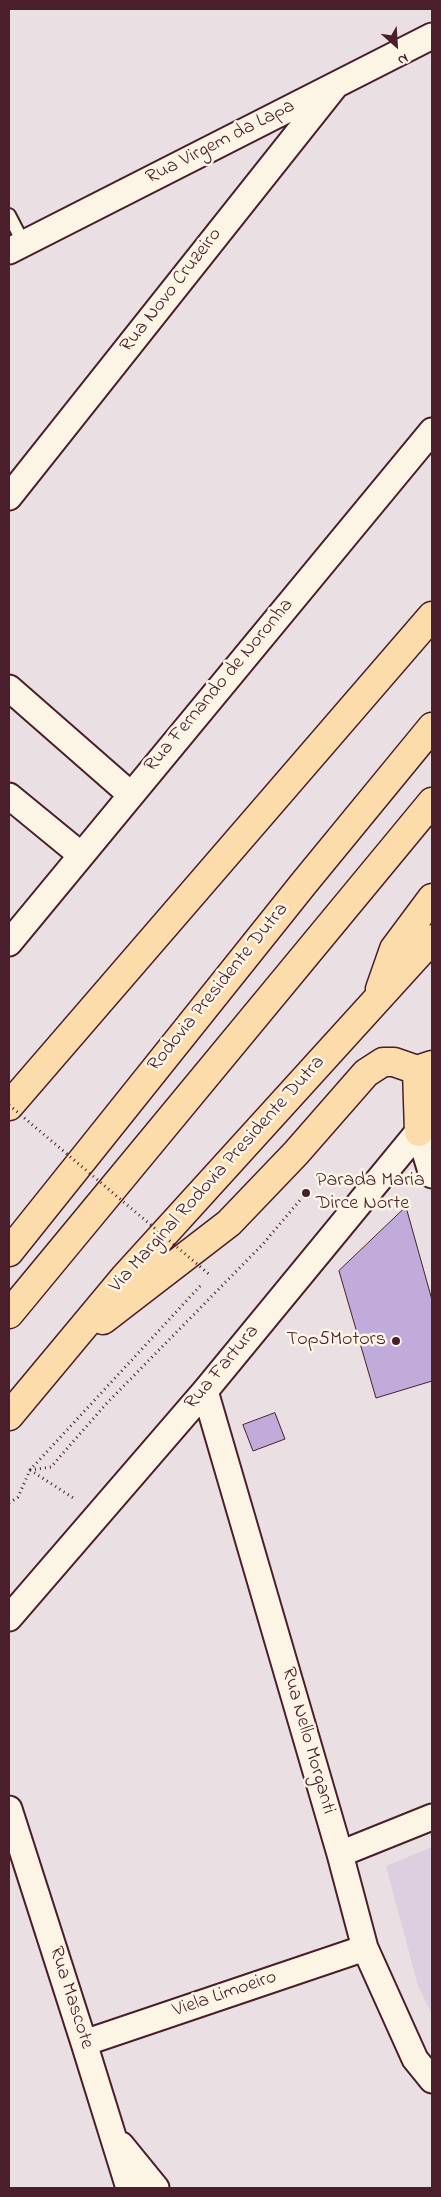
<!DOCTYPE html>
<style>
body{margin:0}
#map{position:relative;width:441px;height:2197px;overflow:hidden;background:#eadfe2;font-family:"Indie Flower",sans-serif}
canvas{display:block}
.frame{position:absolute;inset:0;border:10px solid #4a1f2b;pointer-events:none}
.north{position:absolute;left:371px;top:20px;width:50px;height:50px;-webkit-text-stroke:4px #fcf5e5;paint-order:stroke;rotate:154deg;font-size:14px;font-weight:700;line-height:20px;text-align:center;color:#4a1f2b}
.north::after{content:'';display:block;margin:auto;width:18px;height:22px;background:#4a1f2b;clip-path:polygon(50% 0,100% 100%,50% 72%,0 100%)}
</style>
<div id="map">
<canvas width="441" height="2197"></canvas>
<div class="frame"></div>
<div class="north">N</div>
</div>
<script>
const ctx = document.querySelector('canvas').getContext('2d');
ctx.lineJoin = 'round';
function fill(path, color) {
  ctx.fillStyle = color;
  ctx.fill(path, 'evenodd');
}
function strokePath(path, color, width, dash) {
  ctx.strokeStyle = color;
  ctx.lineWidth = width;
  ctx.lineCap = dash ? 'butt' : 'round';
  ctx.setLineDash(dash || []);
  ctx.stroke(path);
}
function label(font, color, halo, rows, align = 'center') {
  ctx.font = font + ' "Indie Flower",sans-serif';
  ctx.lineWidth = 5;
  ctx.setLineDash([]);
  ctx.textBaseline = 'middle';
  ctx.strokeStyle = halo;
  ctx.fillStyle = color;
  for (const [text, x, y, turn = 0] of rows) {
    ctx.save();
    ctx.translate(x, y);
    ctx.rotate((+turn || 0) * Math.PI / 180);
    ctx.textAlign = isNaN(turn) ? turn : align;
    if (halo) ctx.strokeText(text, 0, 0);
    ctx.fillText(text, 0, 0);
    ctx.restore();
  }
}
fill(new Path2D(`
 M432 1847V2014L418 1986 386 1866Z`), '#ddcfe0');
const building = new Path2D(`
 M406 1207 432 1300V1381L376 1398 339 1271Z
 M275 1413 285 1439 253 1451 243 1425Z`);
fill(building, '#c0abda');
strokePath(building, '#4a1f2b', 1);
const service = new Path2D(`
 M9 215 24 244`);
const minor = new Path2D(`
 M9 251 432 36
 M9 497 336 85
 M9 688 130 794
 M9 796 81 855
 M9 943 432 431
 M419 1132 432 1175
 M205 1391 340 1854 365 1948 415 2059 432 2080
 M9 1618 205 1391 432 1115
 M9 1809 84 2043 129 2188
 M340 1854 432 1817
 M84 2043 365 1948
 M121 2145 156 2188`);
const motorway = new Path2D(`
 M380 989 394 949 432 898
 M417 1070 419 1132
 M9 1106 432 616
 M9 1252 304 883 432 727
 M9 1314 432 802
 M103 1320 229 1223 296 1153 366 1073 383 1062H394L417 1070 432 1065
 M9 1416 124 1278 432 939`);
strokePath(service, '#4a1f2b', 16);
strokePath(minor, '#4a1f2b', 29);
strokePath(motorway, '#4a1f2b', 31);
strokePath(new Path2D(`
 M30 1470 51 1467 106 1404 263 1244 306 1193
 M30 1470 75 1499
 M9 1503 18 1497 30 1470 202 1284`), '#4a1f2b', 3, [1, 4]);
strokePath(service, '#fcf5e5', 12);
strokePath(minor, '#fcf5e5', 25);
strokePath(motorway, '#fddcac', 28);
strokePath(new Path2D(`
 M9 1105 210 1275`), '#4a1f2b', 3, [1, 4]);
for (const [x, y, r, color] of [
 [306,1193,5,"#4a1f2b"],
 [396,1341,5,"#4a1f2b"]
]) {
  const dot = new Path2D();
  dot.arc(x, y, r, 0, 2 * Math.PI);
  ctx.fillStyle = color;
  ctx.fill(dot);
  strokePath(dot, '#fcf5e5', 2);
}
label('20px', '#4a1f2b', '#fcf5e5', [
 ["Rua Virgem da Lapa",221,143,-27],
 ["Rua Novo Cruzeiro",172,291,-52],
 ["Rua Fernando de Noronha",220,686,-50],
 ["Rodovia Presidente Dutra",219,988,-51],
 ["Via Marginal Rodovia Presidente Dutra",218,1175,-48],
 ["Rua Fartura",223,1368,-50],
 ["Rua Nello Morganti",307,1741,74],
 ["Viela Limoeiro",225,1995,-19],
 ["Rua Mascote",70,1998,72]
]);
label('20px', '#4a1f2b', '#fcf5e5', [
 ["Parada Maria",316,1182],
 ["Dirce Norte",316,1205],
 ["Top5Motors",386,1341,"right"]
], 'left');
</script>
